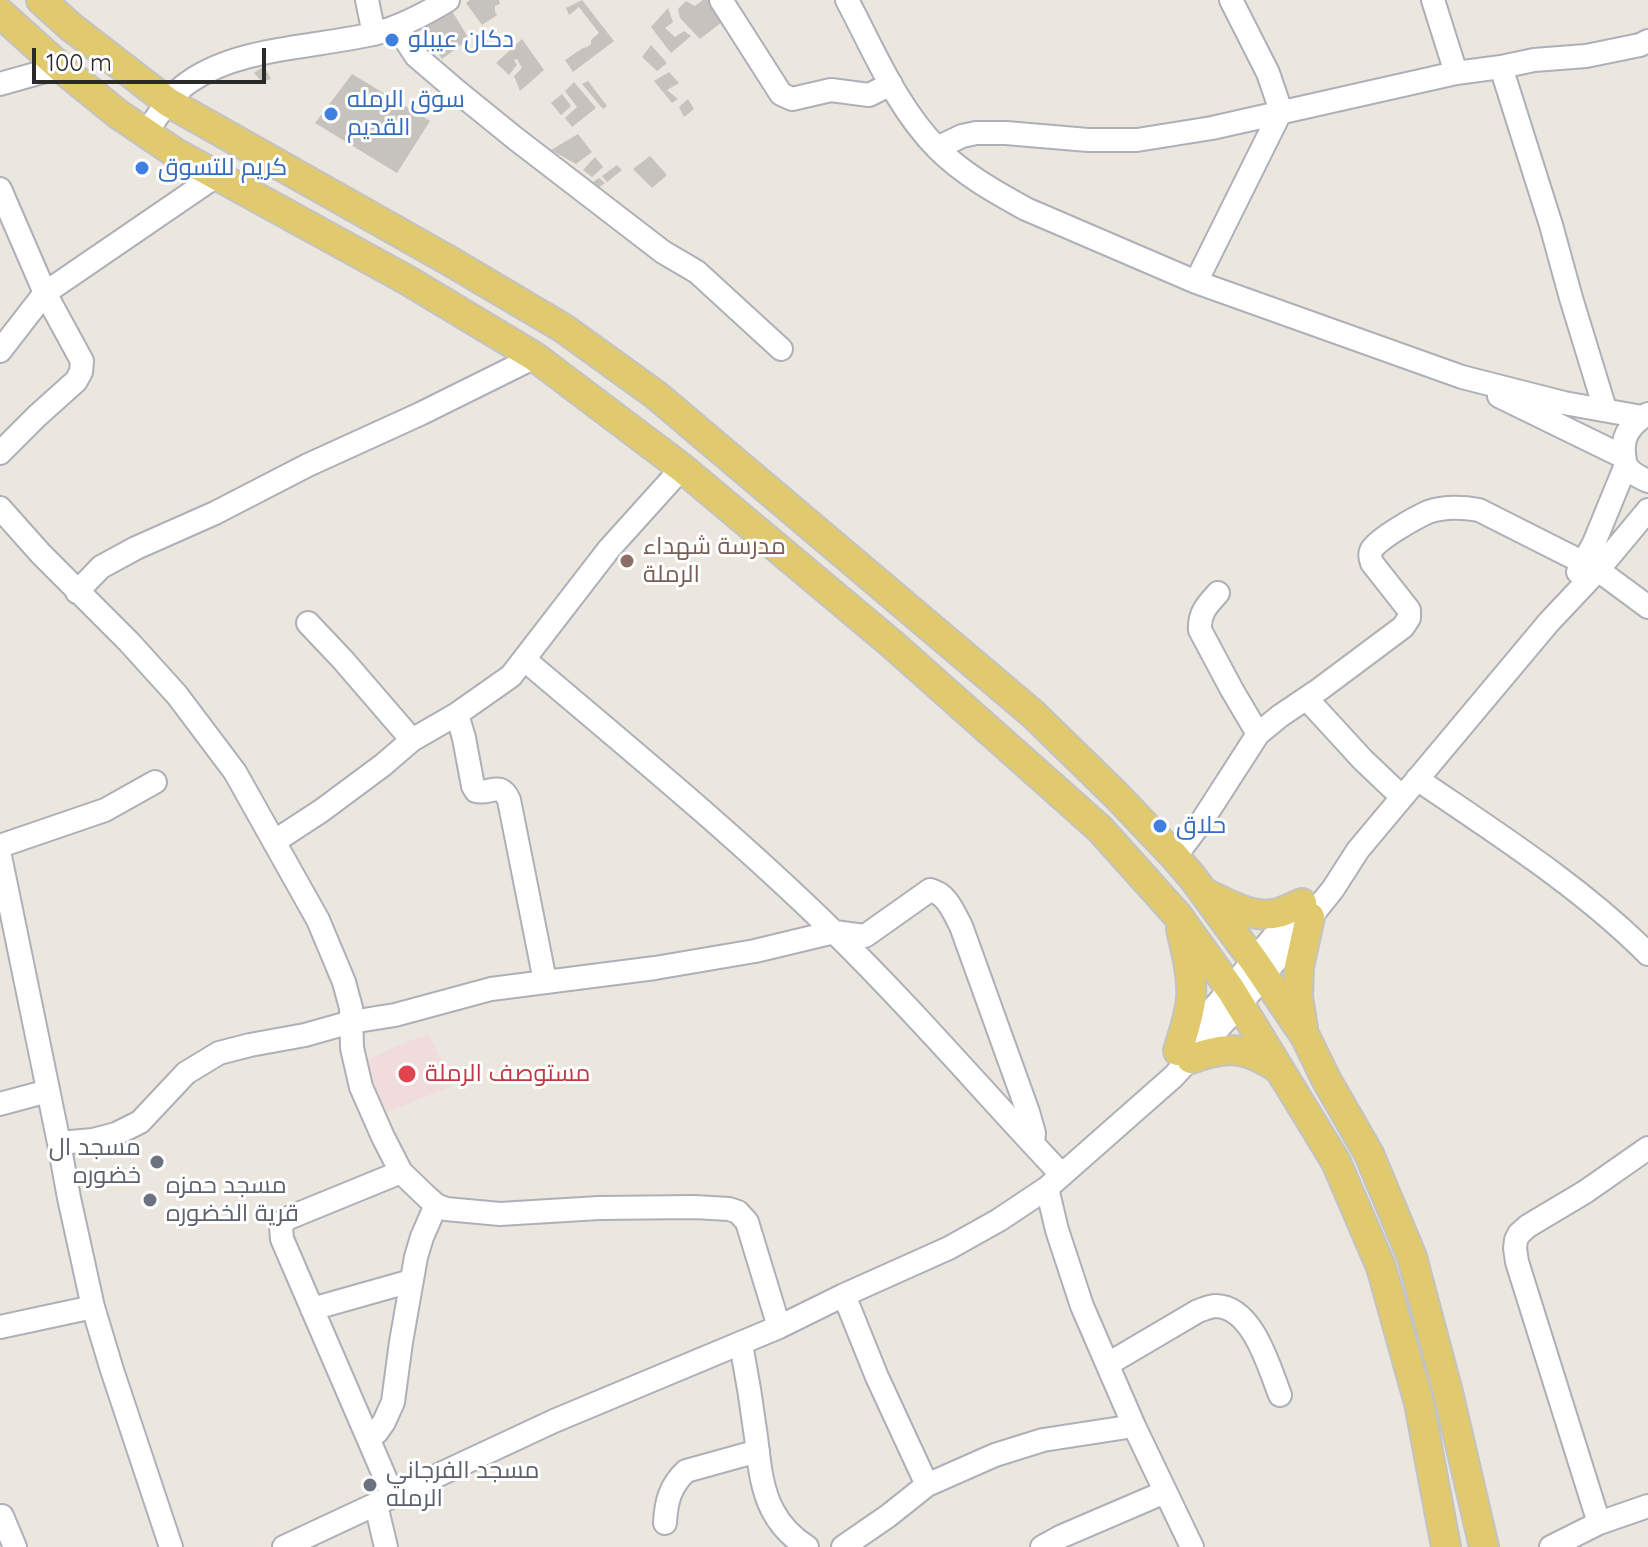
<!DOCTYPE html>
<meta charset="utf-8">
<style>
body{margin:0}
#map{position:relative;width:1648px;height:1547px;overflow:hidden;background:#ebe6de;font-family:Quicksand,sans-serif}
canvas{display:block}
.scale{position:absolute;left:32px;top:48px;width:234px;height:36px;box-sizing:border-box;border:4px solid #2a2a2a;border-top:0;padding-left:10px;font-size:24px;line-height:28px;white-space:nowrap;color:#2a2a2a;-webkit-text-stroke:6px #fff;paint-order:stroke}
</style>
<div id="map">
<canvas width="1648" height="1547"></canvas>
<div class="scale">100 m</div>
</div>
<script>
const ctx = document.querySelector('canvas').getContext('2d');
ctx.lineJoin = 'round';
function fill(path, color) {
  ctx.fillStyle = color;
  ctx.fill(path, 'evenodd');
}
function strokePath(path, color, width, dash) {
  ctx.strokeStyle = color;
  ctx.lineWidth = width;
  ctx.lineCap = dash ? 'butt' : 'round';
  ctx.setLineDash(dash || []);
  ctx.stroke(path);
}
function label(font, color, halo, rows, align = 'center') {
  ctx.font = font + ' Quicksand,Cairo,sans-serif';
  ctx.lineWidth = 6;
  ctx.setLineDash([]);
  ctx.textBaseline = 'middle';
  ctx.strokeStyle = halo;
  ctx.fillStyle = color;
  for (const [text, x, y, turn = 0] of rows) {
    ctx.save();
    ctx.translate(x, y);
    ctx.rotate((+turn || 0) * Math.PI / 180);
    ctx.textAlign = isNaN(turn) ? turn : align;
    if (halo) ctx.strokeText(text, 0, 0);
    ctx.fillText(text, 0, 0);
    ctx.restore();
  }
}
fill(new Path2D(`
 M429 1034 452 1086 387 1112 362 1062 406 1042Z`), '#f0dcdd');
fill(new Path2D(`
 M470 0H499L500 4 495 6V12L497 15 482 25 466 3Z
 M582 0 614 41 573 72 565 60 583 48 587 47 591 44V40L599 33 579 7 569 15 566 8Z
 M703 0H708L722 22 700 39 680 18 678 9 686 1 695 6Z
 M449 6 469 39 442 59 418 25Z
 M668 8 673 22 665 28 675 37 684 31 691 36 671 53 651 27Z
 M482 31 490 45 482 49 474 36Z
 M522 39 544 70 520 91 514 76 522 68 517 59 514 60 517 65 509 75 496 63Z
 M651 45 667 63 657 71 642 57Z
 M264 66 271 79 262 82 254 73Z
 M669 72 679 83 667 90 678 99 672 103 654 81Z
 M352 74 430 121 397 173 315 123Z
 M588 81 607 106 603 109 582 84Z
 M574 82 596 108 572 127 565 118 577 107 565 91Z
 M562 94 571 106 561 115 551 103Z
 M688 99 694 109 684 117 679 107Z
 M578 134 592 152 576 164 551 150Z
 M650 156 667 175 652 188 633 169Z
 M595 157 603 167 592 177 583 170Z
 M617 165 622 170 607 182 602 176Z
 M599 178 605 183 598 188 593 182Z`), '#c6c2bd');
const minor = new Path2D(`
 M367 0 374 34
 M721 0 781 94 792 99 831 90 869 95 891 84
 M847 0C874 51 897 108 938 149 963 174 995 192 1026 209L1196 282 1462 377 1564 403 1642 417
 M397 27 416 56 458 92 516 139 663 252 697 272 781 349
 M1501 67 1551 225 1571 298 1605 409
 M1456 73 1501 67 1534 60 1586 56 1640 45 1648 41
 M0 84 60 67
 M145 134C158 116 170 95 189 82 241 46 316 48 377 33 403 26 425 14 448 0
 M937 148 962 136 976 133H1006L1088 140H1137L1212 128 1456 73 1433 0
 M0 189 45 293 82 361 81 372 76 381 37 416 0 453
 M1196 282 1281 111 1268 73 1231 0
 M0 351 45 293 216 176
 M1499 396 1624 457
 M1648 414C1633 422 1622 434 1624 452 1624 454 1625 463 1626 465 1630 473 1641 478 1648 481
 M0 508 41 554 129 642 177 695 235 772 318 920 344 982 351 1008 352 1048 361 1087 383 1137 401 1172 427 1197 436 1205 446 1209 500 1214 599 1208 694 1207 729 1209 738 1212 747 1222 779 1327
 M1598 570 1648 607
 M1578 572 1594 543 1626 465
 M77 592 101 567 136 548 215 513 308 465 420 414 535 357
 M1218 593C1207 605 1199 613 1200 630L1232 690 1258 734
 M308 623 343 660 412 740
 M525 660C630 749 736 836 834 932 914 1010 986 1095 1062 1175
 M1307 699 1363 760 1402 797
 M457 714 464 738 473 786 476 791C490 795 500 780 509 800L545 981
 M1417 779C1496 833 1580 886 1648 954
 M275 841 321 811 383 765 412 740 457 714 511 676 609 549 682 468
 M0 846 105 810 155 782
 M0 856 59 1143 69 1198 93 1307 112 1370 171 1547
 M1175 857 1202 821 1258 734 1280 716 1320 689 1403 627 1409 618V610L1372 563C1371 559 1369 556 1371 551 1375 540 1417 517 1428 512 1445 506 1462 507 1479 510L1584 563
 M1180 1048 1302 903
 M0 1104 48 1091
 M59 1143 93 1140 116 1134 140 1122 186 1073 219 1053 250 1045 305 1035 351 1022 395 1015 491 989 655 968 755 951 834 932 865 936 930 890C947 894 953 911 961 926L1028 1112 1034 1133 1033 1144
 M1047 1188 1057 1230 1082 1306 1134 1426 1192 1547
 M844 1295 877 1377 927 1485 995 1455 1043 1440 1134 1426
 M312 1309 411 1281
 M0 1327 93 1307
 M741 1344C747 1375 752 1406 756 1437 759 1461 761 1489 773 1511 781 1526 793 1538 807 1547
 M1108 1364 1198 1311C1204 1309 1210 1306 1216 1306 1253 1307 1269 1367 1280 1395
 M369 1439 377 1432 384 1422 393 1402 401 1342 416 1257 422 1237 436 1205
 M393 1496 282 1239 281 1226 286 1219 401 1172
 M376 1505 386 1547
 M2 1516 15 1547
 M665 1523C666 1502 670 1486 686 1471L758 1451
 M1599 1523 1517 1262 1515 1248 1516 1240 1519 1234 1528 1226 1585 1192 1648 1148
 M284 1547 554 1421 779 1327 844 1295 949 1248 999 1220 1047 1188 1173 1077 1240 1005 1333 889 1358 850 1549 622 1598 570 1648 510
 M843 1547 888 1516 927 1485
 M1042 1547 1060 1537 1165 1492
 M1551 1547 1599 1523 1648 1506`);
const major = new Path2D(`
 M41 0 71 27 168 102 448 260 563 328 656 395 1033 714 1117 796 1175 857 1193 878 1254 961 1305 1036 1327 1081 1369 1154 1412 1257 1448 1392 1484 1547
 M0 13 60 67 118 114 174 152 407 280 535 357 682 468 892 644 1100 829 1178 916 1231 990 1336 1162 1381 1267 1419 1403 1446 1547
 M1205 893C1227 903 1253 920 1278 913 1286 911 1294 906 1302 903
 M1303 1028 1298 997 1299 967 1310 917
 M1178 1051C1183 1034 1189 1017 1191 1000 1193 976 1186 952 1181 929
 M1191 1059C1227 1045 1247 1047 1279 1069`);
strokePath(minor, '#aeb0b9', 26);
strokePath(major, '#c3c3c3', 32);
strokePath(minor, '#fff', 22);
strokePath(major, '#e0ca6d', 28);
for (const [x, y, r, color] of [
 [392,40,8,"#3f7fe0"],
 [331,114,8,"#3f7fe0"],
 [142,168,8,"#3f7fe0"],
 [627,561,8,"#8d6e63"],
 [1160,826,8,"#3f7fe0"],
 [407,1074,10,"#e0444e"],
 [157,1162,8,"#6b7280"],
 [150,1200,8,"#6b7280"],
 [370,1485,8,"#6b7280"]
]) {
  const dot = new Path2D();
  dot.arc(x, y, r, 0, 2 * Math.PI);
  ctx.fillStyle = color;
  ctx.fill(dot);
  strokePath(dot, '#fff', 3);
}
label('24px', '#366cbe', '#fff', [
 ["دكان عيبلو",408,40],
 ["سوق الرمله",347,100],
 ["القديم",347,128],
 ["كريم للتسوق",158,168],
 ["حلاق",1176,826]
], 'left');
label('24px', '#785e54', '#fff', [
 ["مدرسة شهداء",643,547],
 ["الرملة",643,575]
], 'left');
label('24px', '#be3a42', '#fff', [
 ["مستوصف الرملة",425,1074]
], 'left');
label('24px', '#5b616d', '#fff', [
 ["مسجد ال",141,1148,"right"],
 ["خضوره",141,1176,"right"],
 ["مسجد حمزه",166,1186],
 ["قرية الخضوره",166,1214],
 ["مسجد الفرجاني",386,1471],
 ["الرمله",386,1499]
], 'left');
</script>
